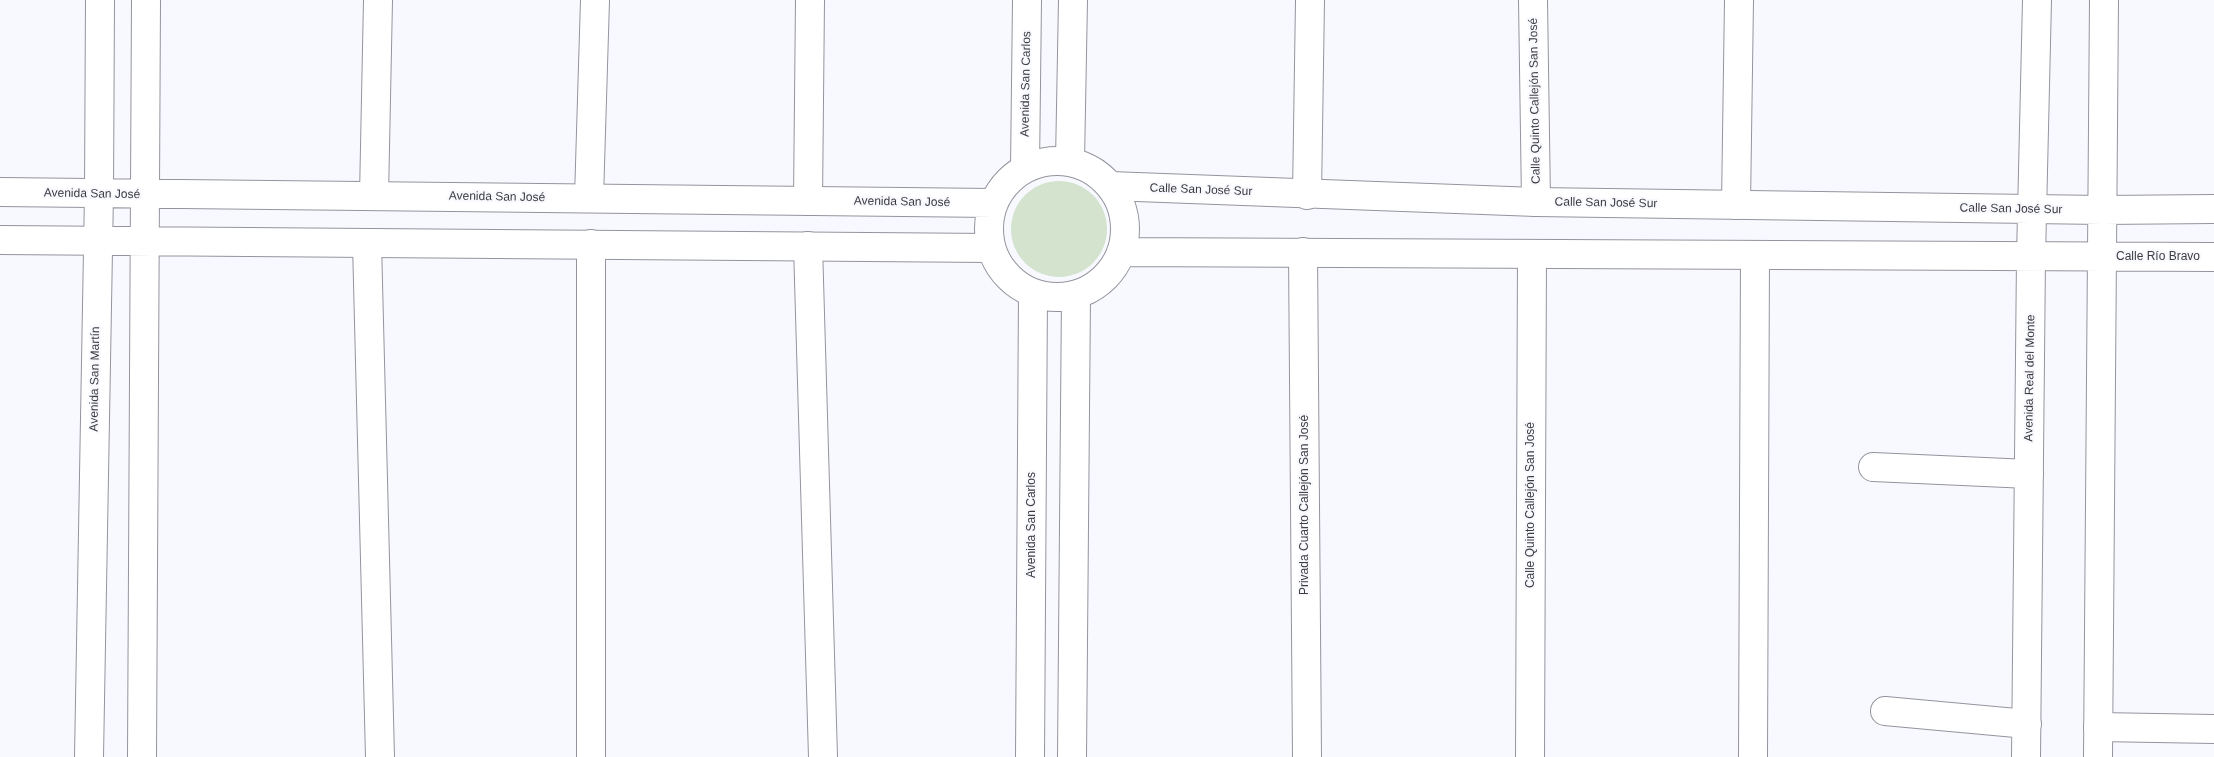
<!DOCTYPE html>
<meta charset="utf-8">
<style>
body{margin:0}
canvas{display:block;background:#f8f8ff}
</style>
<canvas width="2214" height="757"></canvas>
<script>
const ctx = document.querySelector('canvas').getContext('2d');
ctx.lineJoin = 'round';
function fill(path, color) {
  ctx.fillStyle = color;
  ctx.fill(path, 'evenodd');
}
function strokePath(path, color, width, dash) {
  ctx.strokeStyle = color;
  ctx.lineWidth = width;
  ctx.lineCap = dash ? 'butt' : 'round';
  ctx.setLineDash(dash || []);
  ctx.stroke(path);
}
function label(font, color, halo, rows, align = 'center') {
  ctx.font = font + ' Arial,sans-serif';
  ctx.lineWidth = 4;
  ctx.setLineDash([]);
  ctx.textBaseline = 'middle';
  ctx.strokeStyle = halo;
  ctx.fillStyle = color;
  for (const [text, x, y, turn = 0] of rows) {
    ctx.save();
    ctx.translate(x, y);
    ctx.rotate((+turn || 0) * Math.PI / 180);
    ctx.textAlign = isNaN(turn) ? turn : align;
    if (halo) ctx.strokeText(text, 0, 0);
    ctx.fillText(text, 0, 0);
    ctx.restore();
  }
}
fill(new Path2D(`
 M1011 229a48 48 0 1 1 96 0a48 48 0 1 1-96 0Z`), '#d3e3ce');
const minor = new Path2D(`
 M1533 0 1536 202
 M1070 161 1073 0
 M1025 168 1027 0
 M1307 195 1310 0
 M374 196 378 0
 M589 198 595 0
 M808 201 810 0
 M1736 205 1739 0
 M367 243 380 757
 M591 244V757
 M808 246 823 757
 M1303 252 1307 757
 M1873 467 2029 474
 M1885 711 2027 724
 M2098 727 2214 729
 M1530 757 1532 254
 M1753 757 1755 255`);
const tertiary = new Path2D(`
 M989 229a68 68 0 1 1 136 0a68 68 0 1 1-136 0Z
 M1110 186 1536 202 2102 210 2214 209
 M0 192 993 203
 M0 240 991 248
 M1121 252 2214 257
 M89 757 99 193 100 0
 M142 757 146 0
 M1030 757 1033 293
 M1072 757 1076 295
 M2026 757 2031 257 2037 0
 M2098 757 2104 0`);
strokePath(minor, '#94949e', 30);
strokePath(tertiary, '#94949e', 30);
strokePath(minor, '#fff', 28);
strokePath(tertiary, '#fff', 28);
label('12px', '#3c3c40', '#f8f8ff', [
 ["Avenida San Carlos",1026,84,-89],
 ["Calle Quinto Callejón San José",1535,101,-91],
 ["Calle San José Sur",1201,190,2],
 ["Avenida San José",92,194,1],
 ["Avenida San José",497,197,1],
 ["Avenida San José",902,202,1],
 ["Calle San José Sur",1606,203,1],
 ["Calle San José Sur",2011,209,1],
 ["Calle Río Bravo",2158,257],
 ["Avenida Real del Monte",2030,378,-89],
 ["Avenida San Martín",95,379,-89],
 ["Privada Cuarto Callejón San José",1305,505,-90],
 ["Calle Quinto Callejón San José",1531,505,-90],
 ["Avenida San Carlos",1032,525,-90]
]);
</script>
